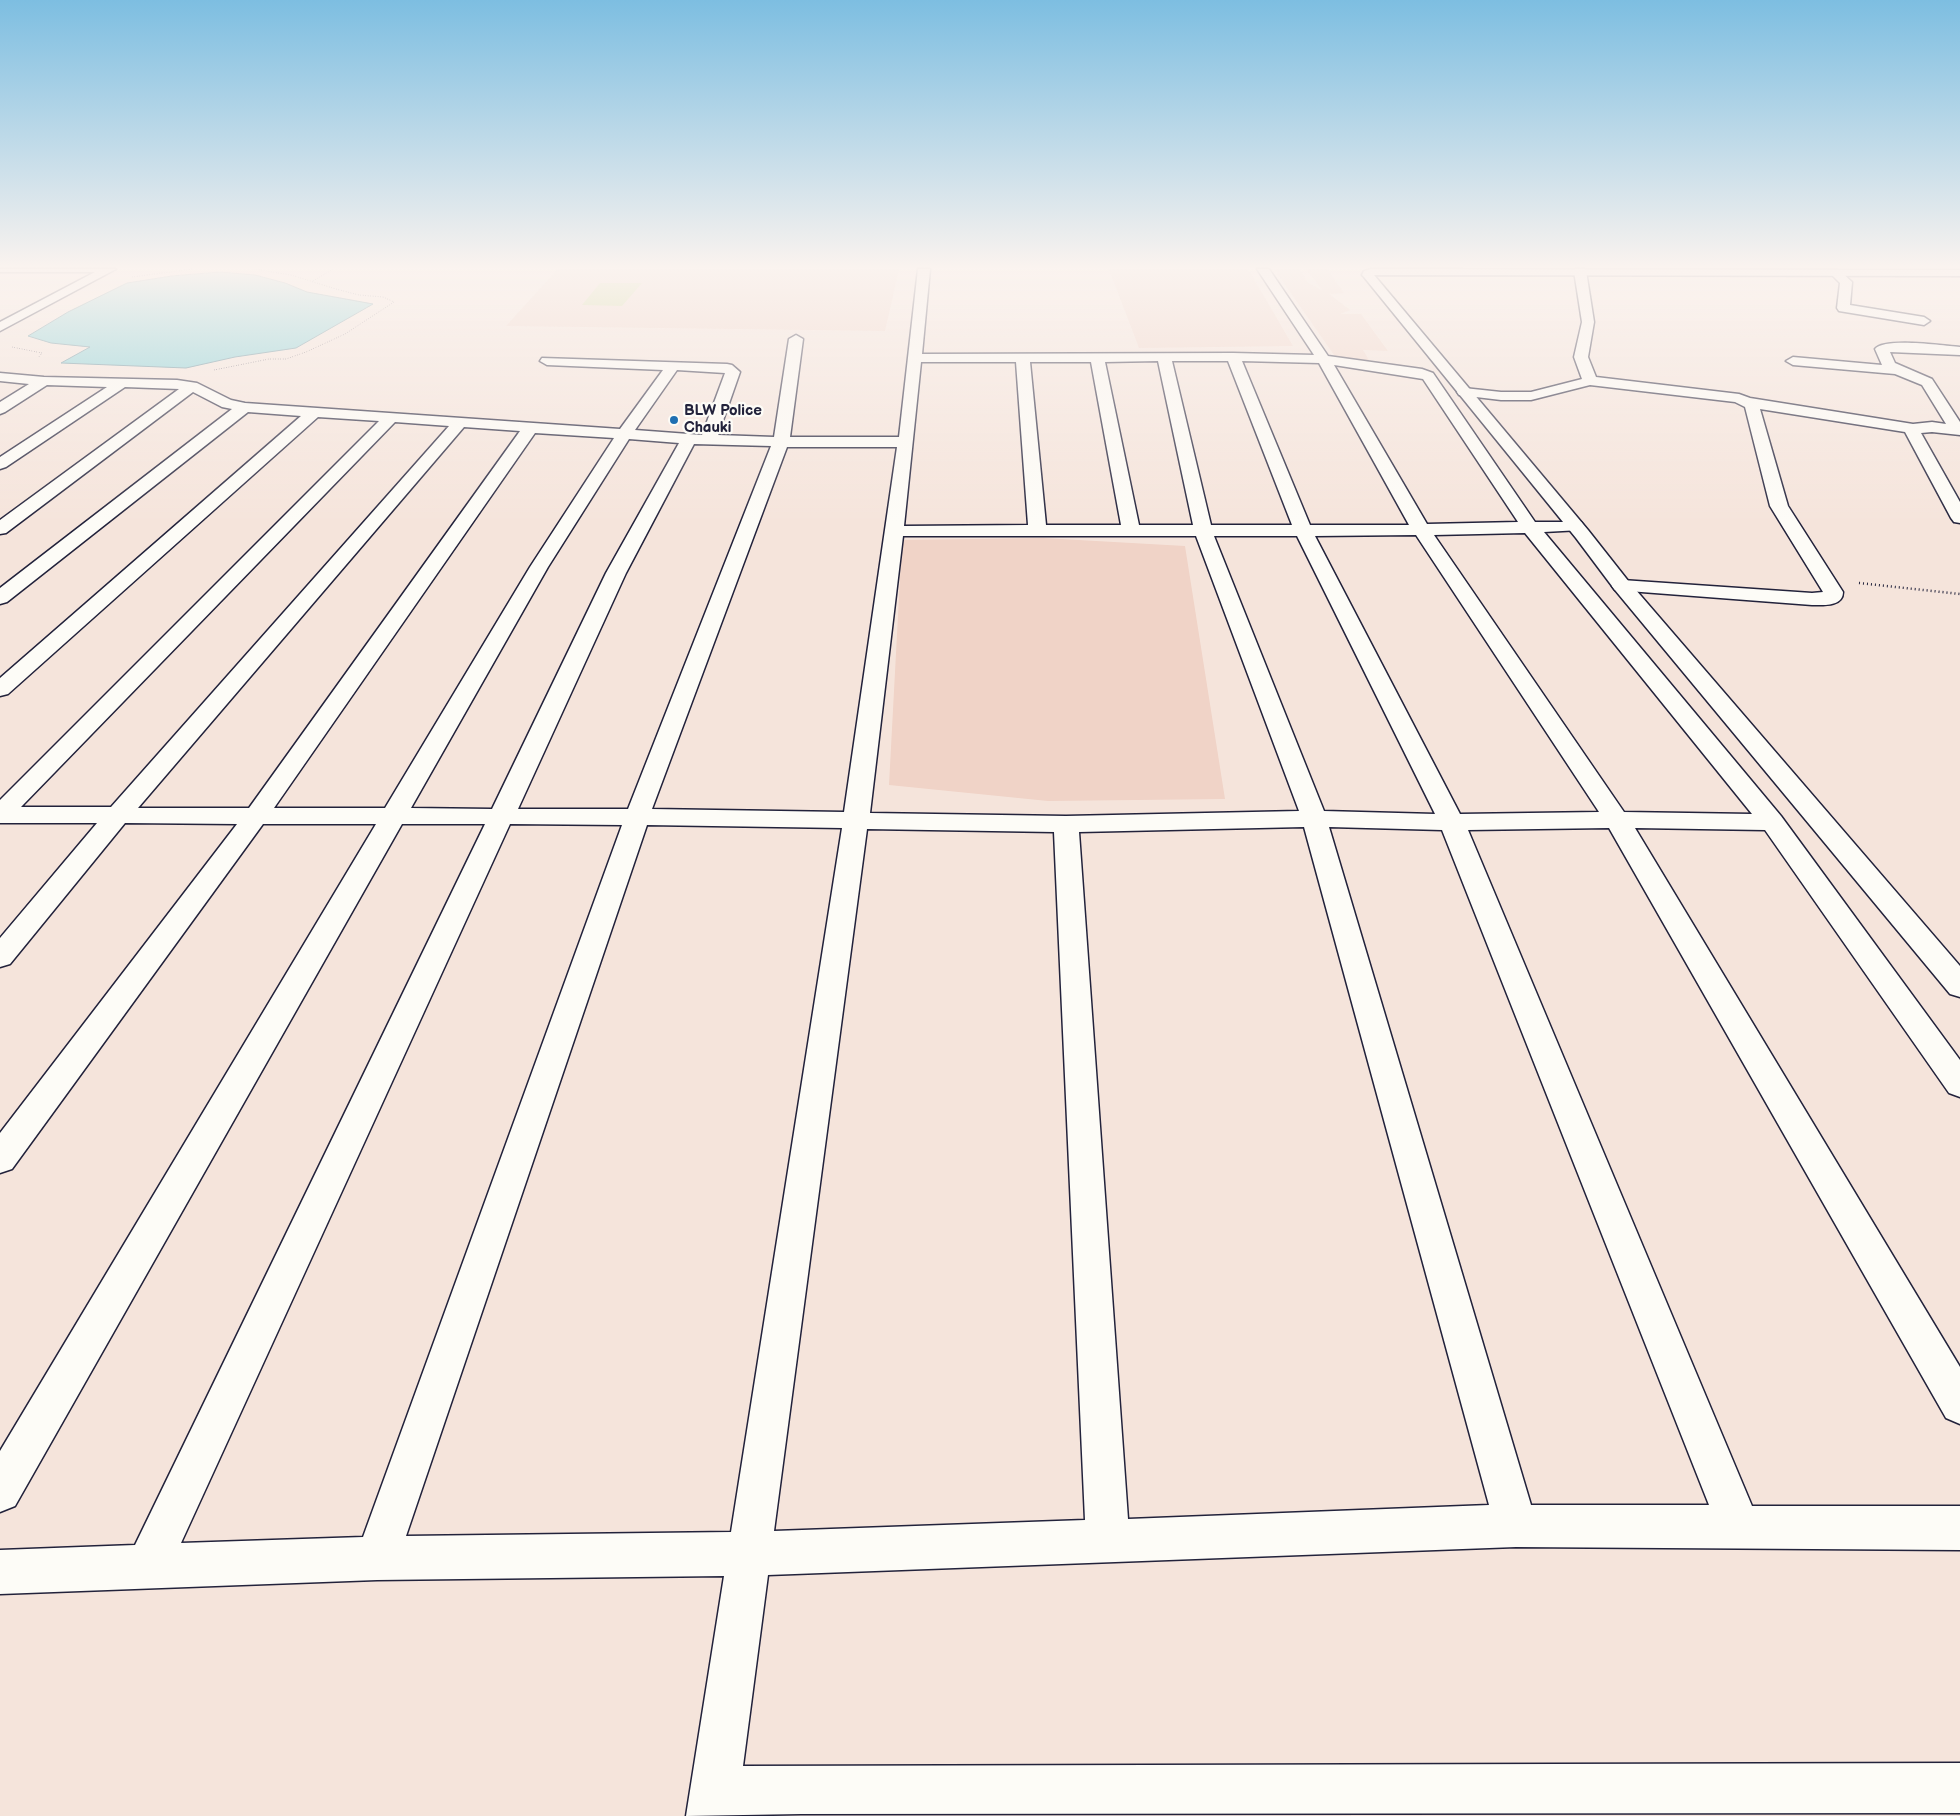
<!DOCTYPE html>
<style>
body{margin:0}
canvas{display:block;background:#f5e4db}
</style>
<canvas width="1960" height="1816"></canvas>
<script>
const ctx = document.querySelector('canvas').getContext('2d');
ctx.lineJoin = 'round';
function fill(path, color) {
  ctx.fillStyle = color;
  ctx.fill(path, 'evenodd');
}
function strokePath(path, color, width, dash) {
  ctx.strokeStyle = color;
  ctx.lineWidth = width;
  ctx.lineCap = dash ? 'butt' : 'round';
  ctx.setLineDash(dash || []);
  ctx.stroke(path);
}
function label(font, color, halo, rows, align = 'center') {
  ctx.font = font + ' "Balsamiq Sans",sans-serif';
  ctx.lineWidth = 4.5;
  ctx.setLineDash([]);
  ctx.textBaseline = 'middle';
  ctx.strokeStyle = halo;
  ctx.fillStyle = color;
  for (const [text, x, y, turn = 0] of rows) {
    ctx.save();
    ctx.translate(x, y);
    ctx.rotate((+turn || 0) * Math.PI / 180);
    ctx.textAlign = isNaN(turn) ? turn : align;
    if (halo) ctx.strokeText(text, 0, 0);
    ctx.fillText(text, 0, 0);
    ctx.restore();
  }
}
fill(new Path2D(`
 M558 269H899L885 331 506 326Z
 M1109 269H1248L1293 346 1139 348Z
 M1274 269H1300L1308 283 1323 291 1306 269H1327L1344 293 1329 294 1350 310 1340 314H1361L1388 351 1363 350 1369 360 1341 365Z
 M1043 538 1185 546 1225 799 1048 801 889 785 902 540Z`), '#f0d3c7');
fill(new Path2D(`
 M600 283H642L622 306 582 305Z`), '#c5d78c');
const water = new Path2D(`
 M220 272 255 275 285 283 307 292 373 304 296 348 235 357 186 368 61 363 90 347 51 343 28 336 68 312 127 283 172 276Z`);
fill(water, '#7dced6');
strokePath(water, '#598998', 1);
const street = new Path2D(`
 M0 269H116L0 331V322L95 272H0Z
 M918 269H930L922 354 1233 353 1314 355 1257 269H1269L1328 356 1422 369 1433 373 1535 522H1581L1584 526 1581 530 1544 532 1781 816 1960 1060V1097L1949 1093 1765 830 1635 828 1960 1367V1424L1946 1418 1609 828 1468 830 1752 1506H1960V1550L1516 1547 768 1575 743 1766 1960 1763V1813L801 1814 686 1816 724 1576 377 1580 0 1594V1550L135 1545 485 824H402L15 1506 0 1512V1451L376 824H263L12 1169 0 1173V1133L237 824 125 823 10 964 0 967V938L97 823H0V800L379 421 318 417 8 694 0 696V678L301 416 248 412 7 602 0 604V588L232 409 222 407 193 392 6 533 0 534V520L179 389 125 387 6 467 0 469V457L107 387 47 385 5 412 0 414V402L29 384 0 381V373L44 377 177 380 197 383 231 400 245 403 620 429 663 370 547 365 540 361 542 358 727 364 732 365 740 372 718 435 774 437 789 339 796 335 803 339 790 437H899ZM1158 361 1193 525H1139L1105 362ZM1172 361H1228L1292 525H1211ZM1242 361 1319 363 1409 525H1310ZM921 362H1016L1028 525 904 526ZM1030 362H1091L1121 525H1046ZM1334 365 1423 379 1518 522 1427 524ZM677 370 725 373 702 435 635 430ZM395 422 449 426 111 807H21ZM464 427 520 431 249 808H138ZM535 433 614 438 530 567 385 808H274ZM629 439 679 443 606 573 492 809 411 808 548 567ZM694 444 771 446 628 809H518L626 573ZM787 447H897L844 812 652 809ZM1525 533 1752 814 1624 812 1434 535ZM1416 535 1599 812 1460 814 1315 536ZM903 536H1196L1299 811 1066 816 870 813ZM1214 536H1297L1435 814 1324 811ZM510 824 622 825 363 1537 181 1543ZM647 825 842 828 731 1532 406 1536ZM1304 827 1489 1505 1128 1519 1079 832ZM1329 827 1442 830 1709 1505H1531ZM867 829 1054 832 1085 1520 774 1531Z
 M1576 269H1584L1586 271 1594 322 1588 357 1596 377 1739 394 1750 398 1913 424 1932 422 1946 424 1922 385 1895 374 1793 365 1786 361 1793 357 1882 365 1875 349C1885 337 1944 346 1960 347V355L1890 352 1895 363 1932 379 1960 422V435L1932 432 1921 433 1960 502V523L1954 522 1951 518 1905 432 1760 409 1788 506 1843 592C1843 607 1823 605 1812 605L1615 590 1612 586 1615 582 1622 580 1812 593 1823 592 1770 506 1745 407 1735 402 1590 385 1531 400H1501L1459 395 1457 392 1459 389 1464 388 1501 392H1531L1582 379 1574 357 1582 322 1574 271Z
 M1836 270 1840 271 1852 282 1850 305 1924 317 1930 321 1924 325 1839 311 1837 308 1840 283 1830 273Z`);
const secondary = new Path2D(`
 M1371 269 1960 270V276L1374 275 1588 530 1629 582 1960 966V997L1950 994 1615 590 1576 538 1364 277 1362 275 1364 271Z`);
strokePath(street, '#22223b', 3);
strokePath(secondary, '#22223b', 3);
strokePath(new Path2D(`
 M132 277 193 269
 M313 281 333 269
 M12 347 42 353 38 358
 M214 370 269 359H286L306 352 345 334 394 302 383 297 359 295 336 289 291 275 254 269`), '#22223b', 1, [0.5, 2]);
strokePath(new Path2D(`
 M1859 583 1960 594`), '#22223b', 2.5, [1, 3]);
fill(street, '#fdfcf7');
fill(secondary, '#fdfcf7');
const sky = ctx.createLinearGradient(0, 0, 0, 523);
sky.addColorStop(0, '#7dbee1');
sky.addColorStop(0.51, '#faf3ef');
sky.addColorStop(1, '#faf3ef00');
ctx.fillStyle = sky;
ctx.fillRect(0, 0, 1960, 523);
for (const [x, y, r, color] of [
 [674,420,5,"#1f6fb2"]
]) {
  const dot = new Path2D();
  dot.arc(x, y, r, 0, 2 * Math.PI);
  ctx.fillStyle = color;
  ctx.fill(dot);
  strokePath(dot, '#fdfcf7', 2);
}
label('bold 15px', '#22223b', '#fdfcf7', [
 ["BLW Police",684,411],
 ["Chauki",684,428]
], 'left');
</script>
